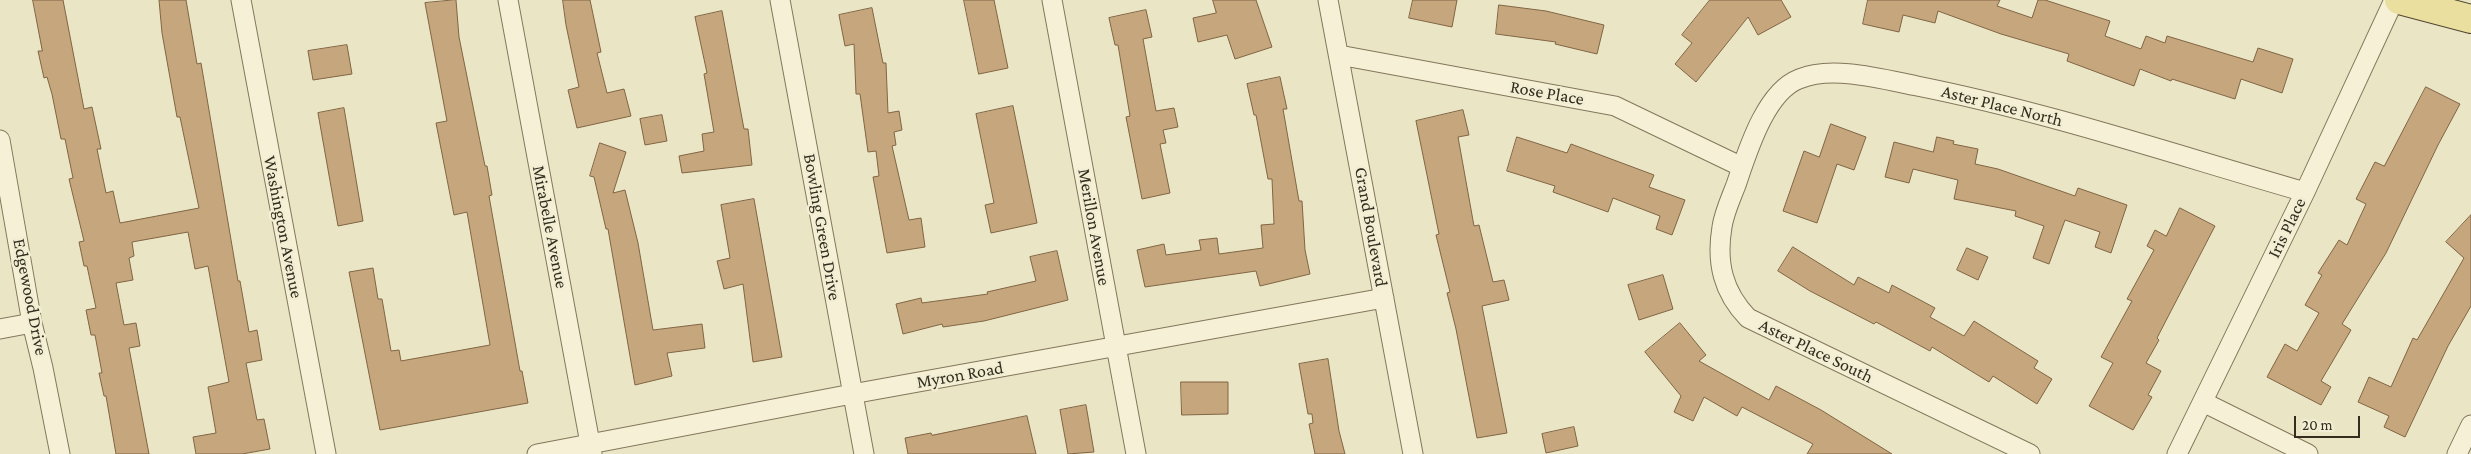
<!DOCTYPE html>
<style>
body{margin:0}
#map{position:relative;width:2471px;height:454px;overflow:hidden;background:#eae5c4;font-family:"Crimson Pro",serif}
canvas{display:block}
.scale{position:absolute;left:2294px;top:416px;width:66px;height:22px;box-sizing:border-box;border:2px solid #342d1f;border-top:0;padding-left:6px;font-size:15px;line-height:18px;white-space:nowrap;color:#342d1f;-webkit-text-stroke:4px #f2eed3;paint-order:stroke}
</style>
<div id="map">
<canvas width="2471" height="454"></canvas>
<div class="scale">20 m</div>
</div>
<script>
const ctx = document.querySelector('canvas').getContext('2d');
ctx.lineJoin = 'round';
function fill(path, color) {
  ctx.fillStyle = color;
  ctx.fill(path, 'evenodd');
}
function strokePath(path, color, width, dash) {
  ctx.strokeStyle = color;
  ctx.lineWidth = width;
  ctx.lineCap = dash ? 'butt' : 'round';
  ctx.setLineDash(dash || []);
  ctx.stroke(path);
}
function label(font, color, halo, rows, align = 'center') {
  ctx.font = font + ' "Crimson Pro",serif';
  ctx.lineWidth = 5;
  ctx.setLineDash([]);
  ctx.textBaseline = 'middle';
  ctx.strokeStyle = halo;
  ctx.fillStyle = color;
  for (const [text, x, y, turn = 0] of rows) {
    ctx.save();
    ctx.translate(x, y);
    ctx.rotate((+turn || 0) * Math.PI / 180);
    ctx.textAlign = isNaN(turn) ? turn : align;
    if (halo) ctx.strokeText(text, 0, 0);
    ctx.fillText(text, 0, 0);
    ctx.restore();
  }
}
const building = new Path2D(`
 M33 0H63L84 109 92 107 101 149H97L106 193 113 191 120 223 199 208 180 117H177L162 33 159 0H186L197 64 201 63 238 281H240L249 332 257 330 262 360 246 363 257 420 264 419 270 449 242 454H196L193 437 216 433 208 387 229 382 208 266 195 269 188 232 132 242 134 256 129 258 133 280 116 283 124 325 136 323 140 346 129 348 149 454H116L106 396H104L99 373H102L95 335H91L86 310 96 308 87 266H84L79 242 84 241 69 179 73 178 65 139H61L52 94 47 77 44 78 38 51H42Z
 M456 0 459 37 485 166H487L492 195 489 196 520 371H522L528 403 380 430 349 272 373 268 378 299H382L391 351 399 350 401 361 490 345 467 212 454 215 436 123 447 121 425 3Z
 M563 0H590L601 52 597 53 607 93 624 89 631 116 577 128 568 90 579 87 566 25Z
 M964 0H994L1008 68 979 74Z
 M1213 0H1256L1272 47 1235 59 1227 35 1198 42 1193 18 1216 13Z
 M1413 0H1457L1452 27 1409 18Z
 M1710 0H1781L1791 17 1758 35 1748 17 1696 82 1675 64 1692 43 1682 35Z
 M1868 0H2000L1997 6 2032 18 2038 0H2045L2110 21 2105 36 2141 49 2146 36 2165 43 2167 36 2253 62 2258 48 2293 59 2282 93 2241 79 2235 99 2172 79 2171 81 2140 69 2134 86 2067 61 2069 54 2001 34 1938 11 1935 23 1903 15 1899 32 1863 24Z
 M1499 5 1546 11 1604 25 1597 54 1555 44 1556 42 1496 34Z
 M872 8 883 63H886L888 113 899 111 902 130 894 132 896 145 892 146 909 220 921 218 925 247 887 253 873 177 879 176 876 151 868 152 860 94H856L854 44 845 46 839 15Z
 M1146 10 1152 37 1143 39 1156 111 1174 108 1178 127 1163 130 1166 143 1160 144 1170 193 1142 199 1126 117 1130 116 1118 45H1115L1109 18Z
 M722 11 744 129H748L752 165 682 173 679 156 704 151 702 134 714 132 704 74 707 73 695 17Z
 M347 45 352 74 313 80 308 51Z
 M1280 77 1287 109H1283L1299 201H1302L1305 250 1310 274 1260 286 1256 271 1145 287 1137 250 1164 244 1166 255 1201 250 1199 240 1217 238 1219 254 1263 248 1261 225 1274 224 1272 179H1268L1256 115H1254L1247 84Z
 M2426 87 2460 104 2438 145 2386 253 2342 324 2351 330 2321 381 2331 387 2321 405 2267 377 2285 344 2297 351 2319 313 2305 305 2322 275 2318 273 2339 240 2347 245 2366 204 2356 199 2375 162 2384 166Z
 M1013 106 1037 223 991 233 985 205 994 203 976 114Z
 M344 108 363 221 338 226 318 113Z
 M1463 110 1469 135 1458 137 1474 226 1479 225 1493 282 1504 280 1509 300 1482 306 1507 433 1477 438 1456 329 1447 293 1450 292 1436 235 1439 234 1416 121Z
 M662 115 667 141 645 145 640 119Z
 M1831 124 1866 137 1854 170 1837 164 1817 223 1783 211 1804 151 1819 157Z
 M1517 137 1567 153 1571 144 1654 175 1649 187 1685 200 1672 235 1656 229 1660 216 1613 198 1608 212 1553 192 1555 186 1507 171Z
 M1937 137 1954 141 1953 144 1978 149 1975 164 1998 169 2075 196 2078 188 2127 205 2111 253 2095 247 2100 232 2065 220 2049 264 2033 258 2044 226 2015 216 2016 211 1954 199 1958 180 1913 169 1909 183 1885 177 1894 142 1933 152Z
 M600 143 626 152 613 193 625 190 638 243 653 330 702 324 705 348 667 353 672 376 635 385 608 229H606L594 177 590 176Z
 M754 199 782 357 753 362 743 284 724 289 717 261 730 258 721 205Z
 M2180 208 2215 226 2157 338 2159 340 2146 363 2161 371 2148 395 2152 397 2133 430 2089 406 2113 363 2101 357 2132 301 2127 299 2154 250 2147 246 2155 230 2166 236Z
 M2471 215V306L2448 346 2405 437 2384 427 2389 416 2358 402 2369 377 2391 387 2413 338 2417 340 2464 258 2446 242Z
 M1793 247 1854 285 1858 277 1889 293 1892 285 1935 308 1930 317 1964 336 1974 321 2038 361 2034 368 2052 379 2037 404 1993 376 1989 382 1932 347 1930 351 1876 322 1874 324 1810 291 1778 271Z
 M1967 248 1988 257 1978 280 1957 270Z
 M1057 251 1068 300 984 321 943 327 942 324 903 334 896 304 921 298 922 303 988 294 987 292 1036 281 1030 257Z
 M1663 275 1673 309 1639 320 1628 285Z
 M1680 323 1706 355 1699 361 1769 400 1776 386 1821 410 1892 454H1807L1813 444 1742 407 1737 416 1704 397 1693 421 1674 412 1681 396 1645 352Z
 M1328 359 1339 431 1345 454H1315L1309 424 1313 423 1312 414H1308L1299 364Z
 M1181 382H1228V414L1182 415Z
 M1086 405 1094 452 1068 454 1060 410Z
 M1027 416 1036 454H908L905 438 931 433 932 435Z
 M1574 427 1578 446 1546 453 1542 434Z`);
fill(building, '#c5a67d');
strokePath(building, '#806544', 1);
const minor = new Path2D(`
 M241 0 326 454
 M508 0 592 454
 M780 0 864 454
 M1052 0 1136 454
 M1328 0 1413 454
 M1339 55 1615 106 1742 167
 M0 140 32 323 43 368 60 454
 M0 329 32 323
 M2203 402 2308 454
 M537 454 852 394 1384 298
 M2030 454 1748 318C1723 292 1716 263 1722 227 1724 213 1731 198 1736 185 1747 153 1765 92 1799 79 1832 65 1882 79 1917 86 2048 112 2176 155 2305 192
 M2177 454 2305 192 2394 0
 M2457 454 2471 425`);
const primary = new Path2D(`
 M2399 0 2471 19`);
strokePath(minor, '#83775c', 21);
strokePath(primary, '#514530', 30);
strokePath(minor, '#f6f1d6', 19);
strokePath(primary, '#eadf9f', 28);
label('18px', '#342d1f', '#f2eed3', [
 ["Rose Place",1547,93,10],
 ["Aster Place North",2002,106,14],
 ["Washington Avenue",283,227,79],
 ["Mirabelle Avenue",550,227,79],
 ["Bowling Green Drive",822,227,80],
 ["Merillon Avenue",1094,227,80],
 ["Grand Boulevard",1371,227,80],
 ["Iris Place",2287,228,-64],
 ["Edgewood Drive",30,297,79],
 ["Aster Place South",1816,351,26],
 ["Myron Road",960,375,-10]
]);
</script>
